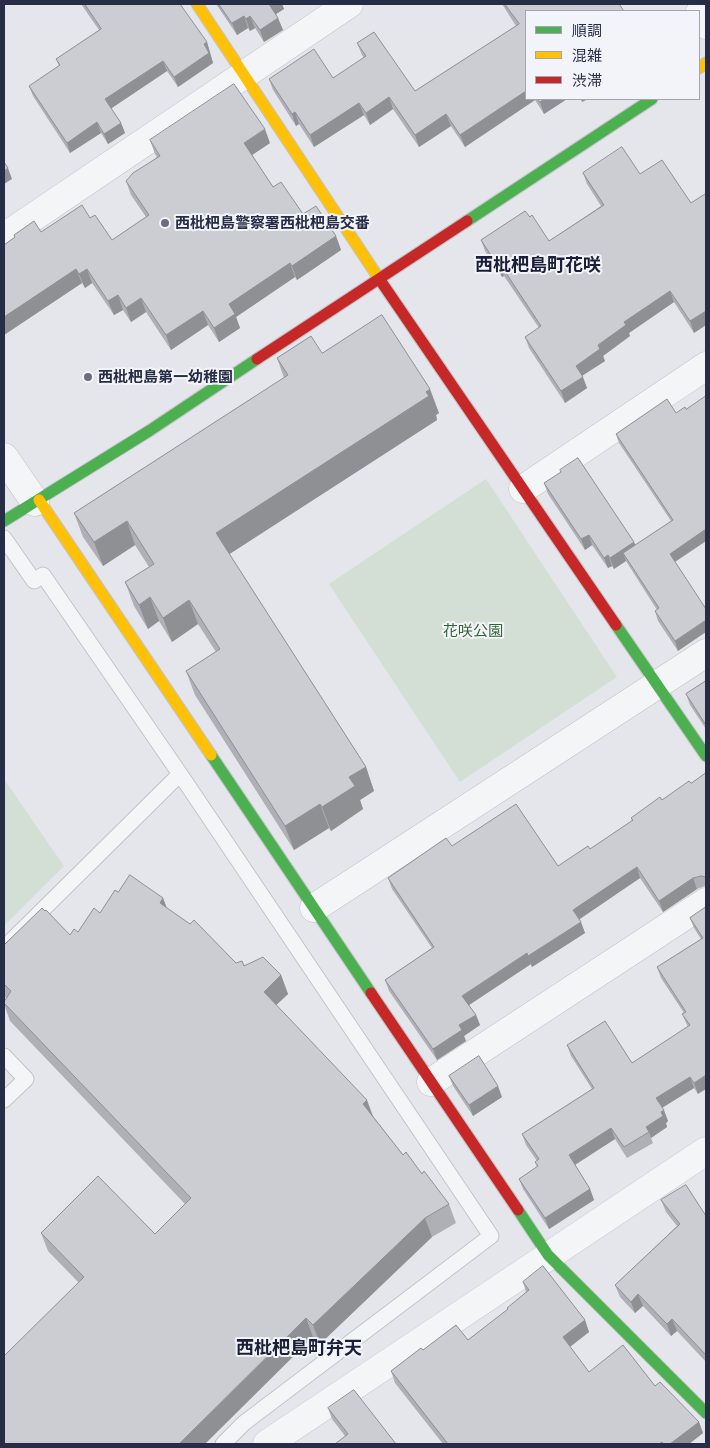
<!DOCTYPE html>
<meta charset="utf-8">
<style>
body{margin:0}
#map{position:relative;width:710px;height:1448px;overflow:hidden;background:#e5e6eb;font-family:"Alegreya Sans","Noto Sans JP",sans-serif}
canvas{display:block}
.frame{position:absolute;inset:0;border:5px solid #282d47;pointer-events:none}
.legend{position:absolute;left:525px;top:10px;width:175px;height:90px;box-sizing:border-box;background:#f3f4f9;border:1px solid #a2a4b2;margin:0;padding:6px 9px;list-style:none;font-size:15px;color:#282d47}
.legend li{display:flex;align-items:center;gap:10px;height:25px}
.legend b{width:25px;border:1px solid #a2a4b2}
</style>
<div id="map">
<canvas width="710" height="1448"></canvas>
<div class="frame"></div>
<ul class="legend">
<li><b style="height:6px;background:#4caf50"></b>順調</li>
<li><b style="height:6px;background:#ffc107"></b>混雑</li>
<li><b style="height:6px;background:#c62828"></b>渋滞</li>
</ul>
</div>
<script>
const ctx = document.querySelector('canvas').getContext('2d');
ctx.lineJoin = 'round';
function fill(path, color) {
  ctx.fillStyle = color;
  ctx.fill(path, 'evenodd');
}
function strokePath(path, color, width, dash) {
  ctx.strokeStyle = color;
  ctx.lineWidth = width;
  ctx.lineCap = dash ? 'butt' : 'round';
  ctx.setLineDash(dash || []);
  ctx.stroke(path);
}
function label(font, color, halo, rows, align = 'center') {
  ctx.font = font + ' "Alegreya Sans","Noto Sans JP",sans-serif';
  ctx.lineWidth = 4;
  ctx.setLineDash([]);
  ctx.textBaseline = 'middle';
  ctx.strokeStyle = halo;
  ctx.fillStyle = color;
  for (const [text, x, y, turn = 0] of rows) {
    ctx.save();
    ctx.translate(x, y);
    ctx.rotate((+turn || 0) * Math.PI / 180);
    ctx.textAlign = isNaN(turn) ? turn : align;
    if (halo) ctx.strokeText(text, 0, 0);
    ctx.fillText(text, 0, 0);
    ctx.restore();
  }
}
fill(new Path2D(`
 M486 479 617 677 460 782 329 584Z
 M4 779 64 866 4 926Z`), '#d3ded5');
const lane = new Path2D(`
 M4 538 34 581 43 575 180 774 491 1236 244 1423 223 1444
 M4 948 180 774
 M4 1056 26 1079 4 1100`);
const street = new Path2D(`
 M699 14 706 25
 M4 237 349 4
 M4 457 35 502
 M523 489 706 366
 M314 908 706 653
 M431 1082 706 902
 M267 1444 706 1151`);
const fast = new Path2D(`
 M467 221 652 99
 M4 521 149 431 257 359
 M616 625 706 756
 M211 755 371 993
 M518 1210 548 1255 706 1413`);
const slow = new Path2D(`
 M197 4 380 280
 M699 68 706 63
 M39 500 211 755`);
const jam = new Path2D(`
 M380 280 616 625
 M257 359 467 221
 M371 993 518 1210`);
strokePath(lane, '#c2c3c9', 17);
strokePath(street, '#c2c3c9', 29);
strokePath(fast, '#c2c3c9', 13);
strokePath(slow, '#c2c3c9', 13);
strokePath(jam, '#c2c3c9', 13);
strokePath(lane, '#f4f5f7', 15);
strokePath(street, '#f4f5f7', 28);
strokePath(fast, '#4caf50', 11);
strokePath(slow, '#ffc107', 11);
strokePath(jam, '#c62828', 11);
fill(new Path2D(`
 M81 4H117L207 42 213 63 178 87 167 71 111 108 121 123 125 133 108 144 101 133 70 153 33 96 29 86 59 66 56 59 99 30Z
 M216 4H282L284 9 276 14 283 30 264 42 255 28 250 31 248 28 237 35Z
 M502 4H619L526 11V99H567L544 114 535 100 465 147 451 126 419 147 393 109 370 125 364 115 314 147 299 124 296 126 273 90 269 79 333 78 364 58 362 55 357 43 415 91 516 26Z
 M150 140 270 143 252 155 273 187 303 214 336 236 341 250 297 280 295 277 236 317 240 328 219 342 208 325 171 350 146 312 131 322 123 310 114 315 92 283 85 288 82 283 4 335V245L15 237 14 235 41 232 90 218 112 240 146 217 131 195 126 181 157 157 155 154Z
 M583 173 640 174 691 203 706 196V325L694 333 674 302 629 333 630 336 603 356 605 361 582 376 587 388 565 403 529 348 525 337 539 328 504 276 502 277 485 251 481 240 530 217 549 241 601 206 587 184Z
 M322 353 439 413 436 415 437 420 229 554 366 767 374 791 360 800 363 809 331 831 329 828 294 850 195 695 186 671 216 652 198 624 172 642 159 621 148 629 134 606 125 582 149 567 135 545 103 566 83 537 74 513 284 378 277 358Z
 M616 434 706 541 675 562 678 651 658 621 655 611 657 610 626 561 614 569 612 566 608 568 592 545 585 550 548 494 544 483 561 473 560 470 634 542 635 545 671 521 619 443Z
 M706 681V729L690 705 686 694Z
 M706 773V887L705 886 697 889 663 912 640 878 579 919 585 933 532 967 531 964 469 1005 476 1015 480 1025 464 1036 466 1041 437 1060 389 991 385 980 432 948 392 889 388 878 452 846 558 866 590 849 632 821 631 818 662 800 691 783Z
 M118 892 163 898 167 909 236 963 281 975 288 994 276 1005 373 1116 403 1155 422 1174 449 1204 456 1223 432 1237 320 1344 313 1337 78 1282 48 1251 41 1233 155 1234 185 1204 10 1021 4 1004V1002L6 998 4 996V945L70 935 78 932 100 913Z
 M706 907 698 1094 694 1088 662 1108 668 1121 666 1123 667 1127 651 1138 653 1143 627 1158 615 1139 575 1165 590 1189 594 1200 549 1229 523 1189 519 1179 537 1167 535 1162 537 1161 526 1145 522 1134 592 1089 571 1056 567 1045 632 1063 688 1027 682 1014 684 1013 661 978 657 967 701 939 694 928 690 918Z
 M449 1076 502 1097 473 1116 453 1086Z
 M661 1200 706 1216V1362L677 1331 671 1336 643 1306 635 1313 620 1297 615 1285 677 1226 666 1212Z
 M523 1282 585 1320 589 1332 570 1347 589 1372 655 1386 699 1422 703 1433 689 1444H443L395 1383 391 1371 423 1350 468 1340 507 1310 526 1292Z
 M328 1408 396 1444 345 1436 332 1419Z`), '#afb0b5');
fill(new Path2D(`
 M269 4H282L284 9 273 16Z
 M244 16 248 28 237 35 232 23Z
 M250 16 255 28 250 31 246 19Z
 M278 18 283 30 264 42 260 30Z
 M207 42 213 63 178 87 174 77 204 44Z
 M163 61 167 71 109 110 105 99Z
 M526 91V99H535V100L465 147 460 135Z
 M389 97 393 109 370 125 366 113Z
 M544 99H567L544 114 540 102Z
 M581 99H588L582 102Z
 M359 103 364 115 314 147 310 135Z
 M295 112 299 124 296 126 292 114Z
 M446 114 451 126 419 147 415 135Z
 M97 122 101 133 70 153 67 143Z
 M121 123 125 133 108 144 104 134Z
 M265 129 270 143 249 157 244 143Z
 M8 168 12 179 4 184V171Z
 M336 236 341 250 297 280 292 266Z
 M290 263 295 277 236 317 240 328 219 342 214 328 229 304Z
 M500 264 504 276 502 277 498 266Z
 M76 269 82 283 4 335V317Z
 M87 269 92 283 85 288 79 274Z
 M670 291 674 302 629 333 630 336 603 356 605 361 580 377 576 366 624 322Z
 M118 295 123 310 114 315 108 301Z
 M141 298 146 312 131 322 126 308Z
 M203 311 208 325 171 350 166 335Z
 M706 311V325L694 333 690 321Z
 M583 377 587 388 565 403 561 391Z
 M430 389 439 413 436 415 437 420 225 557 216 533Z
 M127 521 135 545 103 566 94 542Z
 M706 529V541L673 563 670 554Z
 M589 535 592 545 585 550 581 539Z
 M634 542 638 553H623L626 561 614 569 610 558Z
 M608 555 612 566 608 568 604 558Z
 M150 597 159 621 148 629 139 605Z
 M189 600 198 624 172 642 163 618Z
 M706 620V632L678 651 675 641Z
 M366 767 374 791 360 800 363 809 331 831 322 807 349 777Z
 M320 804 329 828 294 850 285 826Z
 M637 867 640 878 577 921 573 910Z
 M693 878 697 889 663 912 659 901Z
 M163 898 170 916 160 903Z
 M581 922 585 933 532 967 528 956Z
 M527 953 531 964 466 1007 462 996Z
 M281 975 288 994 270 1011 264 992Z
 M476 1015 480 1025 464 1036 466 1041 437 1060 433 1049 459 1025Z
 M706 1075V1089L698 1094 694 1083Z
 M690 1077 694 1088 660 1109 656 1098Z
 M498 1086 502 1097 473 1116 469 1105Z
 M367 1100 374 1119 363 1104Z
 M664 1110 668 1121 666 1123 667 1127 651 1138 649 1132 646 1127Z
 M611 1128 615 1139 573 1166 569 1155Z
 M590 1189 594 1200 549 1229 545 1218Z
 M425 1218 432 1237 320 1344 313 1325Z
 M638 1294 643 1306 635 1313 631 1302Z
 M306 1318 313 1337 205 1444H179Z
 M672 1319 677 1331 671 1336 667 1324Z
 M585 1320 589 1332 567 1349 563 1337Z
 M699 1422 703 1433 689 1444H670Z`), '#8f9094');
const building = new Path2D(`
 M85 4H180L207 42 204 44 209 53 174 77 163 61 105 99 121 123 104 134 97 122 67 143 29 86 60 65 56 59 101 29Z
 M219 4H269L278 18 260 30 250 16 246 19 244 16 232 23Z
 M505 4H619L624 11H526V91L460 135 446 114 415 135 389 97 366 113 359 103 310 135 295 112 292 114 269 79 314 49 333 78 366 56 357 43 374 32 415 91 519 24Z
 M234 84 265 129 244 143 273 187 281 182 303 214 316 206 336 236 292 266 290 263 229 304 235 314 214 328 203 311 166 335 141 298 126 308 118 295 108 301 87 269 79 274 76 269 4 317V245L15 237 14 235 34 221 41 232 82 205 90 218 95 215 112 240 149 215 126 181 133 173 160 156 150 140Z
 M538 99H544L540 102Z
 M622 147 640 174 662 160 691 203 705 194 706 196V311L690 321 670 291 624 322 626 325 598 345 600 349 576 366 583 377 561 391 525 337 541 326 500 264 498 266 481 240 525 211 530 217 532 215 549 241 604 205 583 173Z
 M4 162 8 168 4 171Z
 M382 315 430 389 426 392 429 396 216 533 366 767 349 777 355 786 322 807 320 804 285 826 186 671 220 649 189 600 163 618 150 597 139 605 125 582 154 564 127 521 94 542 74 513 288 375 277 358 311 336 322 353Z
 M706 396V529L670 554 706 609V620L675 641 655 611 659 608 623 553 673 520 616 434 667 399 676 413 685 407 686 409Z
 M578 458 634 542 610 558 608 555 604 558 589 535 581 539 544 483 561 472 560 470Z
 M706 681V725L686 694Z
 M706 773V877L701 876 693 878 659 901 637 867 573 910 581 922 528 956 527 953 462 996 476 1015 459 1025 462 1030 433 1049 385 980 434 947 388 878 446 838 452 846 516 804 558 866 588 846 590 849 633 820 631 818 660 797 662 800 689 781 691 783Z
 M130 875 163 898 160 903 190 924 194 920 236 963 242 961 244 966 263 957 281 975 264 992 367 1100 363 1104 403 1155 406 1152 422 1174 424 1171 449 1204 425 1218 313 1325 306 1318 179 1444H4V1356L84 1277 41 1233 98 1176 155 1234 191 1198 4 1003V1002L11 991 4 984V945L42 908 45 911 46 910 70 935 74 929 78 932 94 908 100 913 115 890 118 892Z
 M706 907V1075L694 1083 690 1077 656 1098 664 1110 661 1112 663 1116 646 1127 649 1132 624 1147 611 1128 569 1155 590 1189 545 1218 519 1179 538 1166 535 1162 539 1159 522 1134 594 1088 567 1045 605 1021 632 1063 690 1025 682 1014 686 1012 657 967 703 938 690 918Z
 M479 1056 498 1086 469 1105 449 1076Z
 M686 1185 706 1216V1355L672 1319 667 1324 638 1294 631 1302 615 1285 680 1224 661 1200Z
 M543 1266 585 1320 563 1337 589 1372 623 1345 655 1386 660 1382 699 1422 670 1444H664L662 1442 659 1444H448L391 1371 421 1348 423 1350 456 1325 468 1340 508 1309 507 1308 529 1290 523 1282Z
 M354 1390 396 1444H335L348 1434 328 1408Z`);
fill(building, '#cccdd3');
strokePath(building, '#8f9094', 1);
for (const [x, y, r, color] of [
 [165,223,5,"#6a6e80"],
 [88,377,5,"#6a6e80"]
]) {
  const dot = new Path2D();
  dot.arc(x, y, r, 0, 2 * Math.PI);
  ctx.fillStyle = color;
  ctx.fill(dot);
  strokePath(dot, '#f3f4f9', 2);
}
label('bold 15px', '#282d47', '#f3f4f9', [
 ["西枇杷島警察署西枇杷島交番",175,223],
 ["西枇杷島第一幼稚園",98,377]
], 'left');
label('15px', '#346536', '#f3f4f9', [
 ["花咲公園",473,631]
]);
label('bold 18px', '#1a1e38', '#f3f4f9', [
 ["西枇杷島町花咲",538,266],
 ["西枇杷島町弁天",299,1349]
]);
</script>
